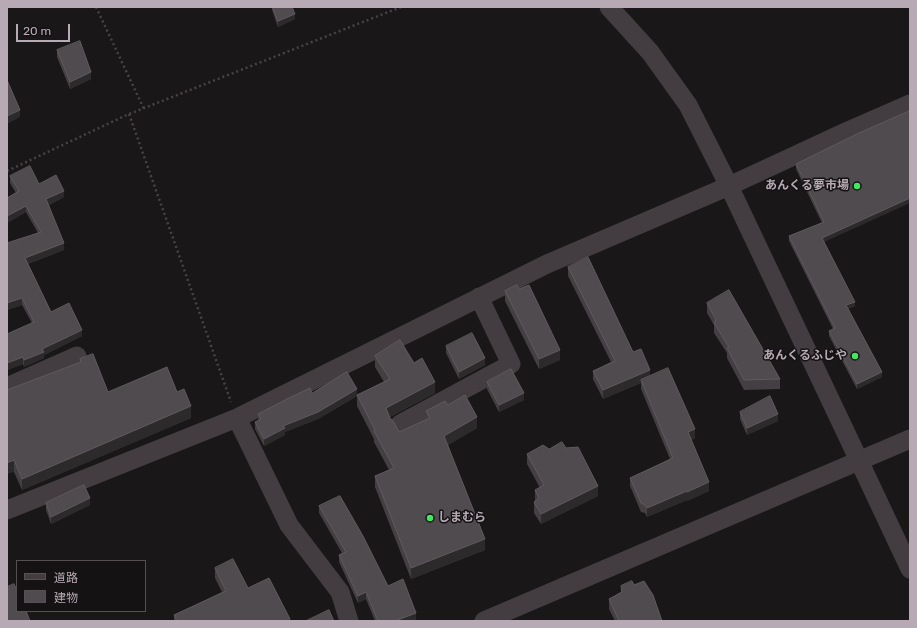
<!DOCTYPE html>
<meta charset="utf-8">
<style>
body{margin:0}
#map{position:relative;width:917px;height:628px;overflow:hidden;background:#191718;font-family:Rubik,"Noto Sans JP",sans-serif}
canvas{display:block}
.frame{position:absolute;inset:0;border:8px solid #b8aab5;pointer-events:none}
.legend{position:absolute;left:16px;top:560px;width:130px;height:52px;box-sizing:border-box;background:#141213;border:1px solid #564f54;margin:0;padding:5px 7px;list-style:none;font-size:12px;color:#b8aab5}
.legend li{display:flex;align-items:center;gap:8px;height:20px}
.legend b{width:20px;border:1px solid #564f54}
.scale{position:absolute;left:16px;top:24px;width:54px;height:18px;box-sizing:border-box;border:2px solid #b8aab5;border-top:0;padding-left:5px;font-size:12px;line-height:14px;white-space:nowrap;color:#b8aab5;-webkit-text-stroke:3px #141213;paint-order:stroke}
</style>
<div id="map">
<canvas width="917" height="628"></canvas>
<div class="frame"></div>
<ul class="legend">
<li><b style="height:5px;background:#433d41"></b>道路</li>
<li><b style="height:11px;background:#504b4e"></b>建物</li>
</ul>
<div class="scale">20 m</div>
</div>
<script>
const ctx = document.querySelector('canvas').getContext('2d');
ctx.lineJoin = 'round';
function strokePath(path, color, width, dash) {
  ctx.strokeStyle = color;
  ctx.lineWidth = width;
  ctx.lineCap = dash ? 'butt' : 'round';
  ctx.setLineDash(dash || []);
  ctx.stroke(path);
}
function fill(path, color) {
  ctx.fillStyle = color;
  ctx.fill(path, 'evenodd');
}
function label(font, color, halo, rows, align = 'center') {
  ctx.font = font + ' Rubik,"Noto Sans JP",sans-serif';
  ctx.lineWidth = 3;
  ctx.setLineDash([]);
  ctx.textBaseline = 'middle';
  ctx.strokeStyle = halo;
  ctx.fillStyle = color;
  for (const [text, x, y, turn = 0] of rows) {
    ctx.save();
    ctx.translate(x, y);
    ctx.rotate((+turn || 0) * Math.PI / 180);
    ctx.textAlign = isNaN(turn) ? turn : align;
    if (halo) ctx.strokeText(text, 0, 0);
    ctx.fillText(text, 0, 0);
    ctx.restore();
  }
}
strokePath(new Path2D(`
 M96 7 144 109
 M129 114 231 402
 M7 171 129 114 401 7`), '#494248', 2.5, [2, 3]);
strokePath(new Path2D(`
 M609 7 650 52 688 105 729 186 846 433 910 569
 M7 387 77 356
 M237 418 289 525 340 592 349 621
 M400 424 511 364 479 297
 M7 510 237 418 547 264 729 186 839 135 910 104
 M484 621 910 439`), '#433d41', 19);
fill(new Path2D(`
 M272 7H292L295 19 278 27 272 10Z
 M57 50 91 79 70 89 57 57Z
 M857 134 824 242 855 306 848 309 882 377 857 389 829 336V331L833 329 789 241V236L822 223 796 169V164Z
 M10 176 39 184 64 197 49 205 64 250 28 264 51 312 82 336 44 355V358L24 367 23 364 7 370 32 323 22 305 7 310 38 233 26 212 7 223V198L16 193 10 183Z
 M568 267 633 352 650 376 695 438 691 440 709 491 687 501V500L647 517 645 513 641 512 630 486V478L670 459 641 389V383L603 399 593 379V371L611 362 568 276Z
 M519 289 560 360 539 369 505 301V291Z
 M707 303 780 379V389L744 390 727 358V353L714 333V325L707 313Z
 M446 346 485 365 459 379 446 353Z
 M375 356 414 363 435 393 390 417 399 432 426 420V411L448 405 477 428 448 445 485 550 411 579 375 487V476L389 470 374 442V439L357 406V395L384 382 375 367Z
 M80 359 108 392H177L191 418 22 490 14 472 7 390 80 362Z
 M487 382 524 400 499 412 487 389Z
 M312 393 357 396 318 419 285 432V435L264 446 255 429V422L258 420V414Z
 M740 412 778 421 747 435 740 419Z
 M527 454 598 496 541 524 534 513V502L535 501V490L540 488 527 464Z
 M46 503 90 505 51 524 46 510Z
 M319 506 388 586 416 620 413 621H375L366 599 358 603 339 562V555L342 553 319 513Z
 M215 568 248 588 290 621H174V615L222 592 215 578Z
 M634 585 662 621H615L609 609V599L621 592V586Z`), '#443f42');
fill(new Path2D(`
 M295 14V19L278 27V21Z
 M91 72V79L70 89V82Z
 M20 110V117L7 124V116Z
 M64 191V197L46 206V199Z
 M910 198V203L822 243V238Z
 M26 206V212L7 223V216Z
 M64 243V250L25 265V258Z
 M22 298V305L7 310V303Z
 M855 302V306L846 310V305Z
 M82 330V336L44 355V358L24 367V360L42 349Z
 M560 350V360L539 369V359Z
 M23 357V364L7 370V363Z
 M485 358V365L459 379V372Z
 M650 370V379L641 380V383L603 399V390Z
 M882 372V377L857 389V384Z
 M435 382V393L386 419V408Z
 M357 389V396L318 419 285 432V435L264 446V439L283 426Z
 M524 393V400L499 412V405Z
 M191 406V418L22 490V479Z
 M778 414V421L747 435V428Z
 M477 417V428L444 447V436Z
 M695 429V438L688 441V432Z
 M14 460V472L7 474V463Z
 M709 482V491L687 501V492Z
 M598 486V496L541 524V514Z
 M687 491V500L647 517V508Z
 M90 498V505L51 524V517Z
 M485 539V550L411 579V568Z
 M366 592V599L358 603V596Z
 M416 613V620L413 621H395Z`), '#2d2a2c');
const building = new Path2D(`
 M273 7H292L295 14 278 21Z
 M80 41 91 72 70 82 57 50Z
 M7 80 20 110 7 116Z
 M910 111V198L822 238 855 302 846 305 882 372 857 384 829 331 835 328 789 236 824 222 796 164 857 134Z
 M30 166 39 184 56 175 64 191 46 199 64 243 25 258 26 260 51 312 69 303 82 330 42 349 44 352 24 360 23 357 7 363V334L34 322 22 298 7 303V243L41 232 26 206 7 216V198L19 191 10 176Z
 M588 257 633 352 641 349 650 370 603 390 593 371 615 361 568 267Z
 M517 285 519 289 529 285 560 350 539 359 505 291Z
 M729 290 780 379 744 380 727 348 729 347 714 323 716 320 707 303Z
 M472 333 485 358 459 372 446 346Z
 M400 340 414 363 422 358 435 382 386 408 390 418 393 421 399 432 430 418 426 411 445 401 448 405 465 395 477 417 444 436 485 539 411 568 375 476 394 468 374 431 375 430 357 395 390 379 375 356Z
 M93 354 108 392 167 367 177 392 184 389 191 406 22 479 14 460 7 463V390L81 362 80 359Z
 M668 368 695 429 688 432 709 482 687 492V491L647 508 645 505 641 503 630 478 673 458 641 380Z
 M511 369 524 393 499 405 487 382Z
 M347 372 357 389 318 412 283 426 285 428 264 439 255 422 261 419 258 414 289 398 310 388 312 393Z
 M770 396 778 414 747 428 740 412Z
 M562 442 566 448 578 447 598 486 541 514 534 502 539 498 535 490 544 485 527 454 543 445 549 449Z
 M84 485 90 498 51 517 46 503Z
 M340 496 363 536 388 586 403 579 416 613 395 621H378L366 592 358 596 339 555 346 552 319 506Z
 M233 559 248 588 269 578 290 619 287 621H177L174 615 226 591 215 568Z
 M632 581 634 585 644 581 653 595 662 621H619L609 599 622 592 621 586Z
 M14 584 17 590V611H26L30 621H7V587Z
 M329 610 334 621H306Z`);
fill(building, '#504b4e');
strokePath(building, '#605a5e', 1);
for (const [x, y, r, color] of [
 [857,186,4,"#41e75e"],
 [855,356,4,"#41e75e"],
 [430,518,4,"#41e75e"]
]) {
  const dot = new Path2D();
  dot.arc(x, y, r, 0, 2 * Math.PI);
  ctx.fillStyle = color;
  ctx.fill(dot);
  strokePath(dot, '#141213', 1.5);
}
label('bold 12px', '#b8aab5', '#141213', [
 ["あんくる夢市場",849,186],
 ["あんくるふじや",847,356],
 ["しまむら",438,518,"left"]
], 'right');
</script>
